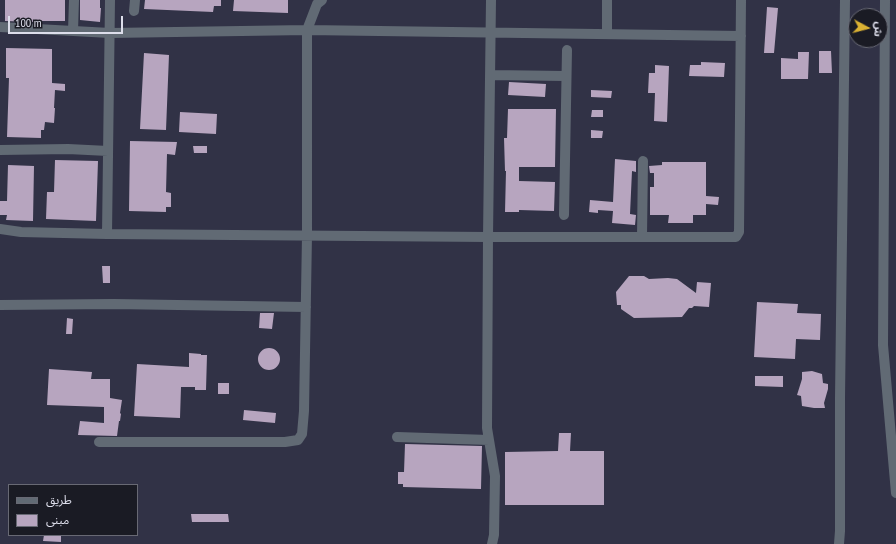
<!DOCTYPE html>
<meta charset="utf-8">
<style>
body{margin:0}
#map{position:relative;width:896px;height:544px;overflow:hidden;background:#313246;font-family:"PT Sans Narrow","Noto Sans Arabic",sans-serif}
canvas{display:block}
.legend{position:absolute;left:8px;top:484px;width:130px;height:52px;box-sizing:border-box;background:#1a1b24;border:1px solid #686974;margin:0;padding:5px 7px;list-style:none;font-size:12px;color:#dddeeb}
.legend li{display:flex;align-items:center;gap:8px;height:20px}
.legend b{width:20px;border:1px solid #686974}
.north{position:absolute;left:848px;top:8px;width:40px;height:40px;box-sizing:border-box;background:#1a1b24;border:1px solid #686974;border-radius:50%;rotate:97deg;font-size:11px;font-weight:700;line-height:16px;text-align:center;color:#dddeeb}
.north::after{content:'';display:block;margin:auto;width:14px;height:18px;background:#dbb233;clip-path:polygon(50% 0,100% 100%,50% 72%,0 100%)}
.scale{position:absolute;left:8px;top:16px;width:115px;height:18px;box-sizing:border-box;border:2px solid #dddeeb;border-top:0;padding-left:5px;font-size:12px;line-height:14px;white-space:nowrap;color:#dddeeb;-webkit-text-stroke:3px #1a1b24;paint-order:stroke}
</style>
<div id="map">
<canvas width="896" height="544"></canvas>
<ul class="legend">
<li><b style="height:5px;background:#616a74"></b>طريق</li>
<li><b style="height:11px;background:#b7a5bf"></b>مبنى</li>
</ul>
<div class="north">ش</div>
<div class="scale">100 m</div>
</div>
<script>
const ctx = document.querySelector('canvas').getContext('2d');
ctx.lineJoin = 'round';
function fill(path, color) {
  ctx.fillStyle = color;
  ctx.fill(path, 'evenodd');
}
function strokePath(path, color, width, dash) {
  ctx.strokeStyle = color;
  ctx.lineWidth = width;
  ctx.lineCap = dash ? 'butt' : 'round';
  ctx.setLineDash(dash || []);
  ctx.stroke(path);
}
fill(new Path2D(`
 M5 0H65V21H34V22L5 21Z
 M80 0H100V8H101L100 22 80 20Z
 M145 0H221V6H214L213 12 144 9Z
 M234 0H288V13L233 11Z
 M767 7 778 8 774 53H764Z
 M6 48 52 49V83L65 84V91L55 90 54 108H55L54 123 45 122 44 130H41V138L7 137 9 78H6Z
 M819 51H831L832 73H819Z
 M798 52H809L808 79H781V58L798 59Z
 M144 53 169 55 166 130 140 129Z
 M701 62 725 63 724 77 689 76 690 65H701Z
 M655 65 669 66 667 122 654 121 655 93H648L649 73H655Z
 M509 82 546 84 545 97 508 95Z
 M591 90 612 91 611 98 591 97Z
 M508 109H556L555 167H519V181L555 182 554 211 519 210V212H505L506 171H505L504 138H507Z
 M592 110H603V117H591Z
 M180 112 217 114 216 134 179 132Z
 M591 130 603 131 602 138H591Z
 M130 141 177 142 175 155 167 154 166 192 171 193V207H166V212L129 211Z
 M193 146H207V153H194Z
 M615 159 636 161V172L632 171 630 214 636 215 635 225 612 223 613 211 598 210V213L589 212 590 200 613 202Z
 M55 160 98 161 96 221 46 219 47 192H54Z
 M662 162H706V196L719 197 718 205 706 204V215H693V223H668L669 215H650V187H654V173H650L649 166 662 165Z
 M8 165 34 166 33 221 6 220 7 215H0V201H7Z
 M102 266H110V283H103Z
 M629 276H644L649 279 668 278 677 279 696 293 697 282 711 283 709 307 694 306 692 308H689L682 317 634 318 621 309V305H617L616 292Z
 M757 302 798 304 797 313 821 314 820 340 796 339 795 359 754 357Z
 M260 313H274L272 329 259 328Z
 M67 318 73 319 72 334H66Z
 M258 359a11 11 0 1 1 22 0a11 11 0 1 1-22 0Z
 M189 353 201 354V355H207L206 390H195V387H181L180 418 134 416 137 364 189 367Z
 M49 369 92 372 91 379H110V398L122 400 120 413 121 414 120 421H119L117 436 78 435 80 421 104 423V407L47 405Z
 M812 371 822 374 823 383 828 384V389L824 403 825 408H814L802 406 801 396 797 395 802 379V372Z
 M755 376H783V387L755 386Z
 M218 383H229V394H218Z
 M244 410 276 413 275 423 243 420Z
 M559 433H571L570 451H604V505H505V452L558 451Z
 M405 444 482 446 481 489 403 487V484H398V472H404Z
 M191 514H228L229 522H192Z
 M44 535H61V542L43 541Z`), '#b7a5bf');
strokePath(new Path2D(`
 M491 0 488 237 487 428 495 476 494 535 492 544
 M885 0 883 345 896 493
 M134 11 135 0
 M0 27 110 33 307 30 741 36
 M73 31 74 0
 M607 33V0
 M491 75 565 76
 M0 150 68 149 108 151
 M564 215 567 50
 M0 229 21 232 107 234 488 237H736L739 232 741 0
 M107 234 110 0
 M642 236 643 161
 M0 305 114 304 306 307
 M397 437 489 440
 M99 442H285L298 440 302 434 304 411 307 235V30L317 4 322 0
 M839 544 840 531V398L845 0`), '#616a74', 10);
</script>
